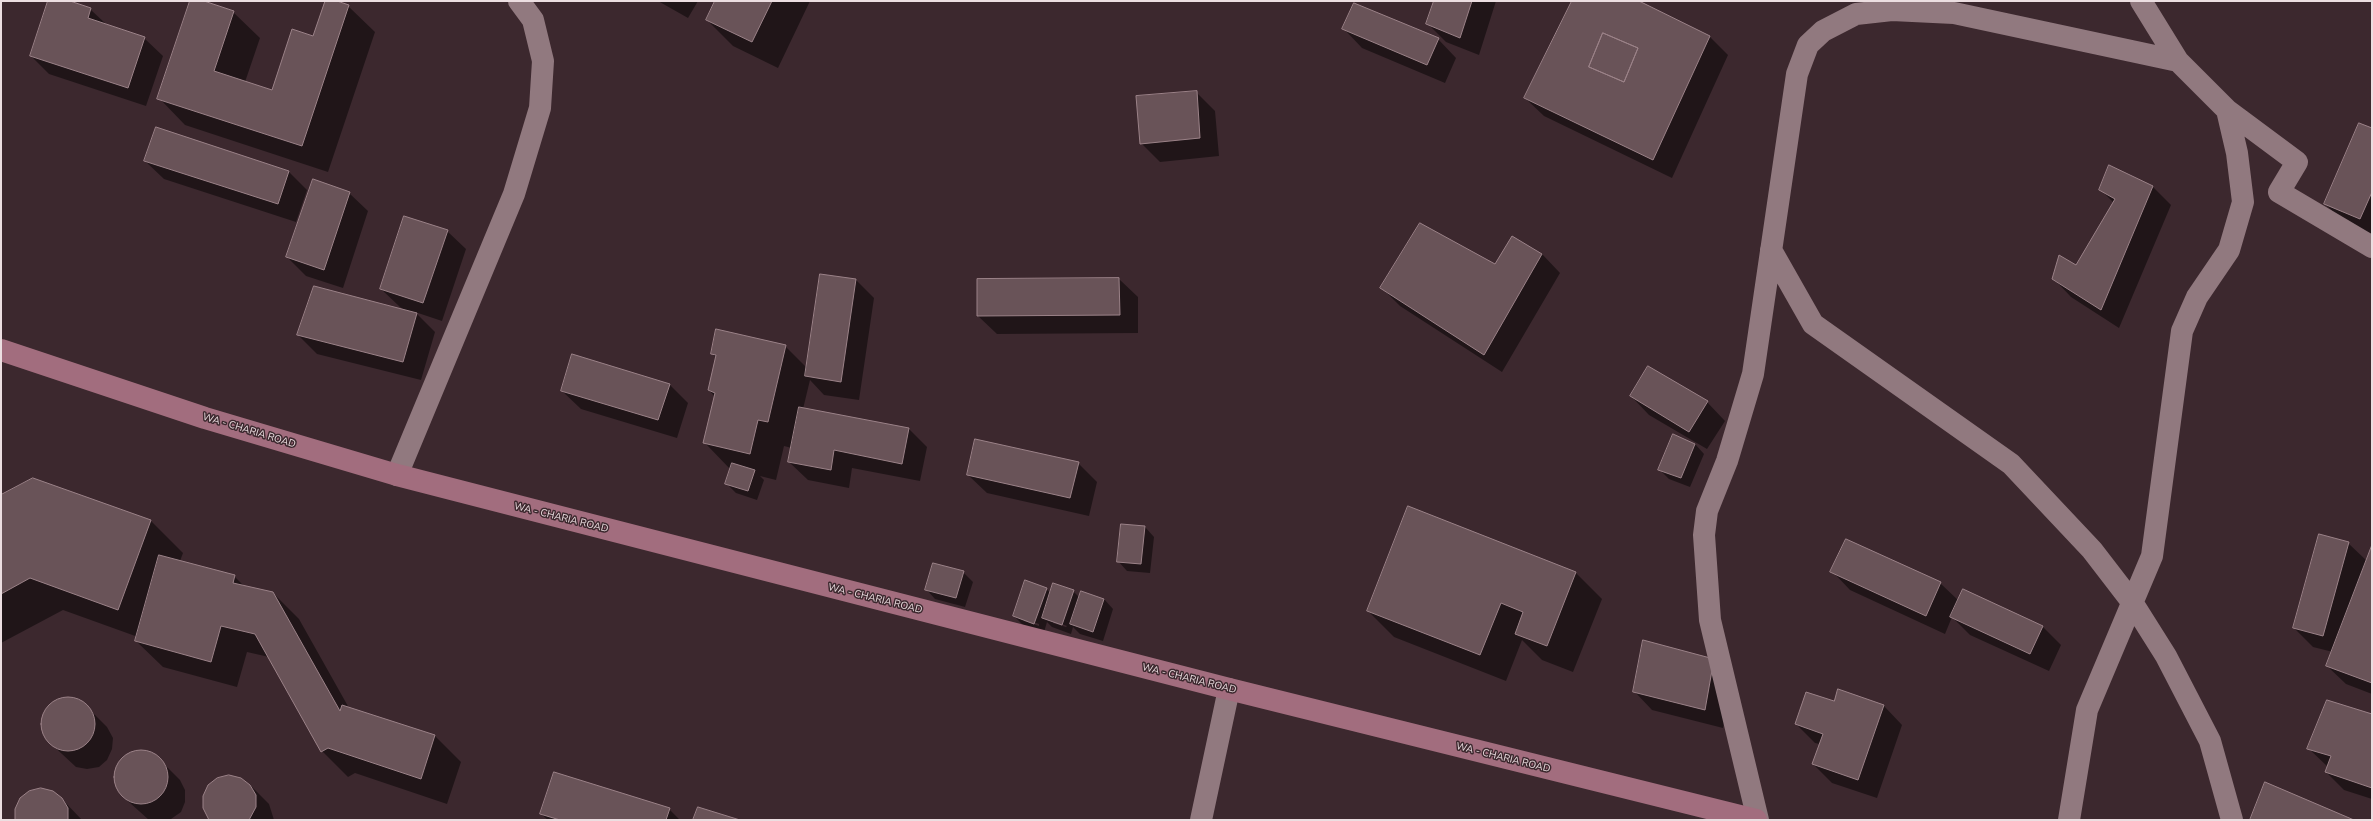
<!DOCTYPE html>
<style>
body{margin:0}
#map{position:relative;width:2373px;height:821px;overflow:hidden;background:#3c282e;font-family:"Nunito Sans",sans-serif}
canvas{display:block}
.frame{position:absolute;inset:0;border:2px solid #ecdee1;pointer-events:none}
</style>
<div id="map">
<canvas width="2373" height="821"></canvas>
<div class="frame"></div>
</div>
<script>
const ctx = document.querySelector('canvas').getContext('2d');
ctx.lineJoin = 'round';
function fill(path, color) {
  ctx.fillStyle = color;
  ctx.fill(path, 'evenodd');
}
function strokePath(path, color, width, dash) {
  ctx.strokeStyle = color;
  ctx.lineWidth = width;
  ctx.lineCap = dash ? 'butt' : 'round';
  ctx.setLineDash(dash || []);
  ctx.stroke(path);
}
function label(font, color, halo, rows, align = 'center') {
  ctx.font = font + ' "Nunito Sans",sans-serif';
  ctx.lineWidth = 3;
  ctx.setLineDash([]);
  ctx.textBaseline = 'middle';
  ctx.strokeStyle = halo;
  ctx.fillStyle = color;
  for (const [text, x, y, turn = 0] of rows) {
    ctx.save();
    ctx.translate(x, y);
    ctx.rotate((+turn || 0) * Math.PI / 180);
    ctx.textAlign = isNaN(turn) ? turn : align;
    if (halo) ctx.strokeText(text, 0, 0);
    ctx.fillText(text, 0, 0);
    ctx.restore();
  }
}
fill(new Path2D(`
 M49 1H66L90 9 107 25 144 38 163 56 146 106 49 74 31 56Z
 M191 1H201L233 12 260 38 245 82 273 92 314 38 326 1 348 6 375 32 328 172 185 125 159 98Z
 M658 1H698L688 18Z
 M716 1H810L778 68 733 46 707 20Z
 M1432 1H1496L1479 55 1446 42 1427 23 1435 2Z
 M1573 1H1637L1709 36 1728 55 1672 178 1544 116 1525 98Z
 M1344 29 1438 39 1456 58 1445 83 1362 48Z
 M1196 92 1215 111 1219 156 1160 162 1141 143Z
 M157 129 289 172 307 190 296 222 164 179 145 161Z
 M2372 129V234L2344 222 2325 204Z
 M2152 186 2171 205 2119 328 2071 297 2053 278 2076 266 2114 203 2100 189Z
 M349 193 368 211 343 288 306 276 287 257Z
 M447 231 466 249 442 321 415 312 435 332 421 380 317 354 298 335 408 312 400 307 381 289Z
 M1542 254 1560 273 1502 372 1400 306 1382 288Z
 M1119 279 1138 297V333L997 334 978 316V280Z
 M856 280 874 298 859 400 824 395 810 380 803 409 909 429 927 447 920 481 852 468 849 488 808 480 789 462 792 448 784 446 776 480 760 476 764 480 757 500 736 493 727 484 731 470 705 443 715 397 709 390 716 358 712 353 785 346 807 368Z
 M669 384 688 403 677 438 581 409 562 391Z
 M1631 396 1707 402 1725 421 1707 449 1649 415Z
 M1695 444 1704 454 1690 487 1669 479 1659 469Z
 M1078 463 1097 482 1089 516 987 493 968 475Z
 M34 479 151 521 183 553 180 561 234 576 245 587 272 592 299 619 349 708 435 736 461 762 447 804 355 773 348 777 322 751 269 657 247 652 237 687 163 667 136 641 138 637 63 610 1 643V496Z
 M1145 527 1154 537 1150 573 1127 571 1118 561Z
 M2348 543 2367 561 2372 548V694L2346 684 2327 666 2333 652 2313 647 2294 628Z
 M1832 571 1940 583 1959 601 1964 590 2043 627 2061 645 2049 671 1970 635 1952 617 1945 634 1850 590Z
 M963 572 973 582 965 607 935 599 926 589Z
 M1576 573 1602 599 1573 672 1542 660 1522 640 1506 681 1394 637 1368 611Z
 M1046 589 1051 593 1073 591 1080 598 1104 599 1113 609 1103 641 1080 634 1073 627 1071 634 1052 627 1047 622 1044 632 1023 625 1014 616ZM1024 619 1039 624V626L1024 621ZM1053 621 1067 626 1066 627 1053 623Z
 M1643 642 1732 678 1723 728 1652 710 1634 691Z
 M1838 690 1884 706 1902 725 1877 798 1832 783 1813 764 1820 744 1815 743 1796 724 1834 703Z
 M67 698 79 701 88 708 107 727 113 738 112 749 107 760 99 767 87 769 76 767 48 741 42 731V719L47 709 56 701Z
 M2372 715V799L2344 790 2326 772 2328 767 2308 748Z
 M140 751 152 753 161 761 180 780 185 790V802L181 812 171 819 149 820 120 794 115 783V772L120 761 129 754Z
 M250 785 269 804 274 820H210Z
 M61 798 82 820H16Z
 M669 809 680 820H548L541 814Z`), '#0007');
const building = new Path2D(`
 M48 1H70L91 8 88 18 145 37 128 88 30 56Z
 M190 1H204L234 11 214 71 272 90 292 29 313 36 325 1H337L349 5 302 146 157 99Z
 M715 1H772L752 42 706 20Z
 M1434 1H1472L1460 38 1426 24Z
 M1572 1H1639L1710 36 1653 160 1524 98ZM1603 33 1638 48 1624 82 1589 67Z
 M1354 3 1439 38 1427 65 1342 29Z
 M1603 33 1638 48 1624 82 1589 67Z
 M1197 91 1200 138 1140 144 1136 96Z
 M2359 123 2372 128V192L2360 219 2324 204Z
 M156 127 289 171 278 204 144 161Z
 M2109 165 2153 186 2101 310 2052 279 2059 255 2076 265 2115 199 2099 190Z
 M313 179 350 192 324 270 286 257Z
 M404 216 448 230 423 303 380 289Z
 M1420 223 1495 264 1512 236 1542 254 1484 355 1380 288Z
 M820 274 856 279 841 382 805 376Z
 M1119 278 1120 315 977 316V279Z
 M314 286 417 313 403 362 297 335Z
 M716 329 786 345 768 422 758 420 750 454 703 443 715 393 708 390 716 355 711 354Z
 M572 354 670 384 658 420 561 391Z
 M1648 366 1708 401 1689 432 1630 396Z
 M799 407 909 428 902 464 834 450 831 470 788 462Z
 M1673 434 1695 444 1681 478 1658 470Z
 M975 439 1079 462 1070 498 967 475Z
 M732 463 755 470 748 491 725 484Z
 M33 478 151 520 118 610 30 578 1 594V495Z
 M1408 506 1576 572 1547 646 1515 634 1523 612 1501 603 1480 655 1367 611Z
 M1121 524 1145 526 1141 564 1117 562Z
 M2319 534 2349 542 2323 636 2293 628Z
 M1846 539 1941 582 1926 616 1830 572Z
 M2372 545V683L2326 666Z
 M159 555 235 575 233 583 273 592 340 711 342 705 435 735 421 779 328 748 321 752 255 634 221 626 211 662 135 641Z
 M933 563 964 571 956 598 925 590Z
 M1025 580 1047 588 1034 624 1013 616Z
 M1053 583 1074 590 1062 625 1042 618Z
 M1963 589 2043 626 2030 654 1950 617Z
 M1081 591 1104 599 1093 632 1070 624Z
 M1643 640 1714 659 1705 710 1633 692Z
 M1838 689 1884 705 1858 780 1812 764 1823 734 1795 724 1806 692 1834 701Z
 M41 724a27 27 0 1 1 54 0a27 27 0 1 1-54 0Z
 M2327 700 2372 714V788L2325 772 2331 756 2307 749Z
 M114 777a27 27 0 1 1 54 0a27 27 0 1 1-54 0Z
 M554 772 670 808 666 820H560L540 814Z
 M229 775 241 778 250 785 256 795V807L249 820H209L203 808V796L208 785 217 778Z
 M2265 782 2354 820H2250Z
 M41 788 53 791 62 798 68 808V820H15V809L20 798 29 791Z
 M698 807 740 820H693Z`);
fill(building, '#695358');
strokePath(building, '#9b8288', 1);
strokePath(new Path2D(`
 M2141 1 2178 61 2227 110 2297 162 2279 192 2372 247
 M1771 250 1813 324 2011 464 2092 550 2132 602 2166 656 2210 741 2232 820
 M397 475 514 194 540 108 543 61 533 20 519 1
 M1201 820 1229 689
 M1758 820 1710 620 1704 535 1707 511 1727 461 1753 374 1797 74 1808 45 1823 31 1856 14 1892 10 1954 13 2178 61
 M2069 820 2087 710 2152 556 2182 331 2197 297 2229 250 2243 202 2237 153 2227 110`), '#91797f', 22);
strokePath(new Path2D(`
 M1 350 205 418 397 475 1229 689 1756 820`), '#a26d7e', 22);
label('10px', '#ecdee1', '#3c282e', [
 ["WA - CHARIA ROAD",249,431,17],
 ["WA - CHARIA ROAD",561,518,14],
 ["WA - CHARIA ROAD",875,599,14],
 ["WA - CHARIA ROAD",1189,679,14],
 ["WA - CHARIA ROAD",1503,758,14]
]);
</script>
